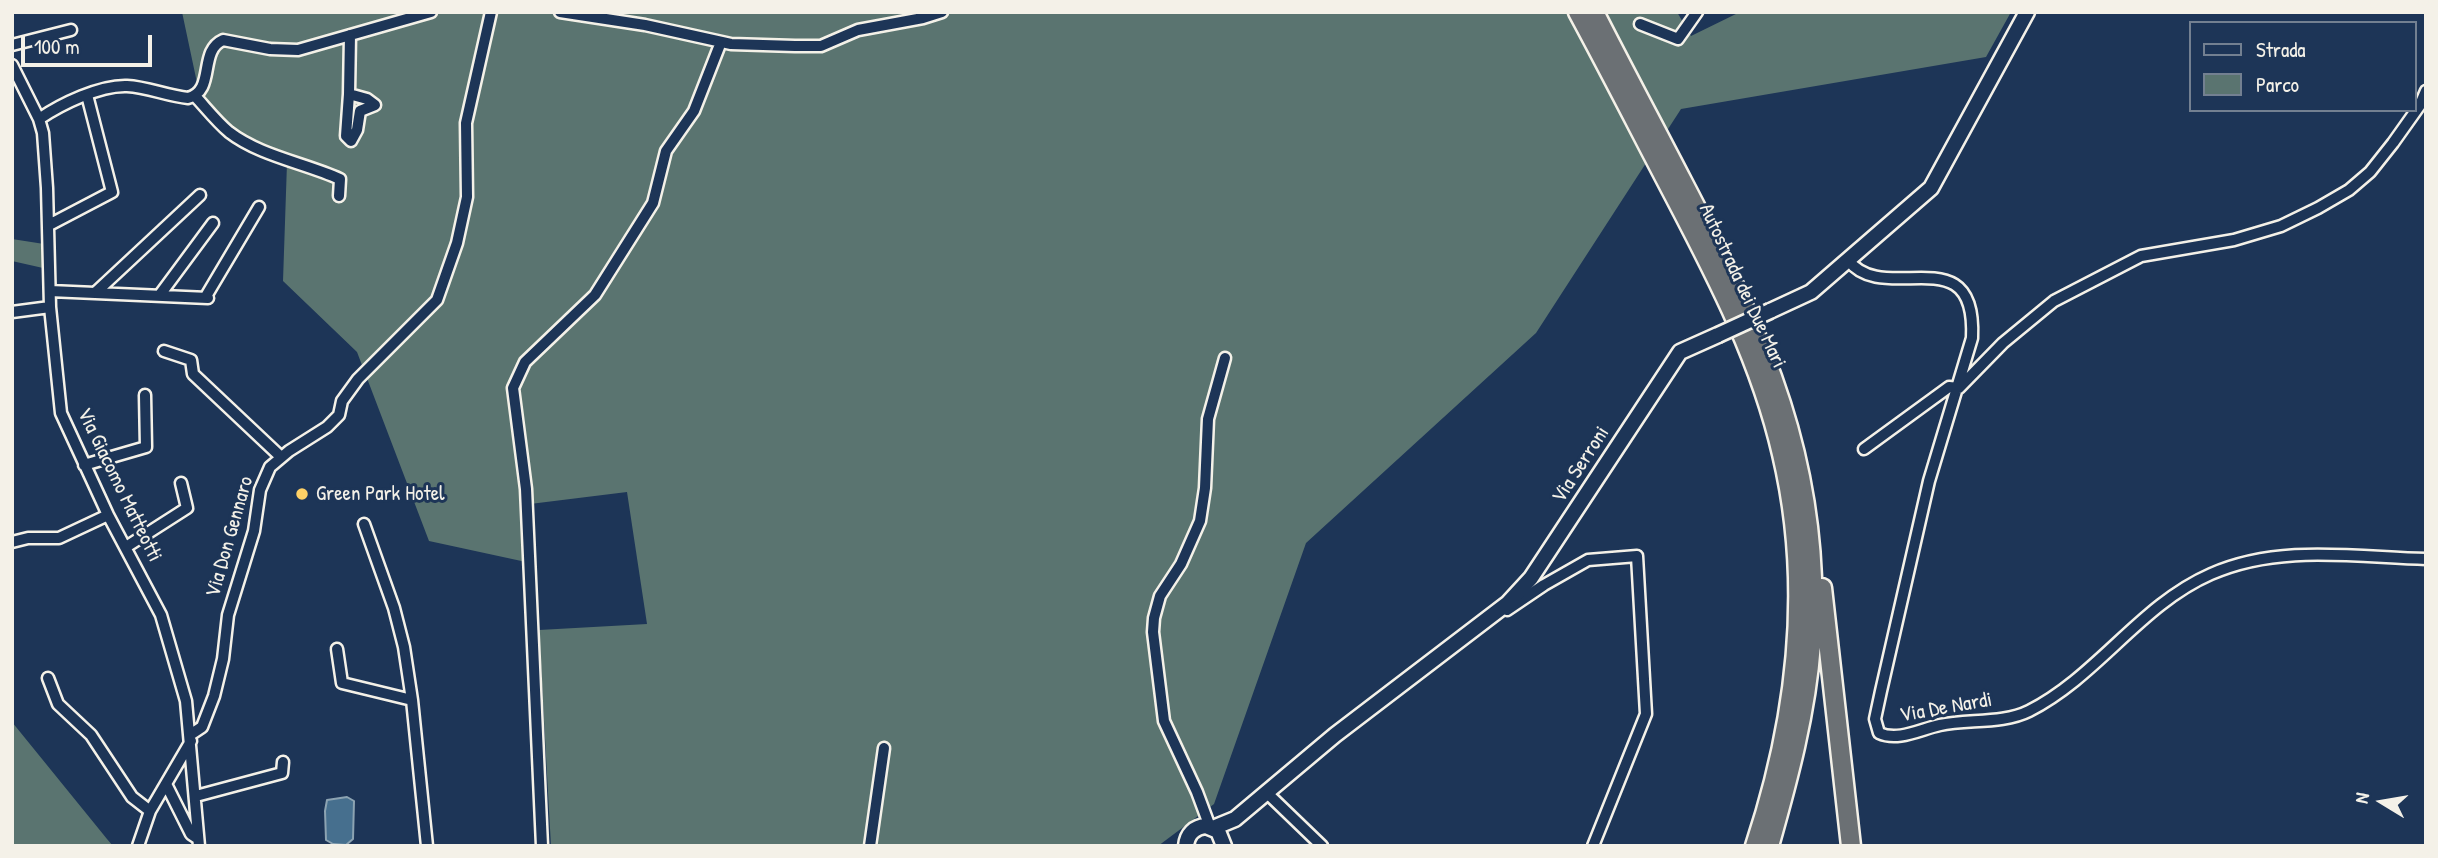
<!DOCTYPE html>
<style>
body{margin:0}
#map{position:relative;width:2438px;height:858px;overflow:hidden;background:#1d3557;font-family:"Patrick Hand",sans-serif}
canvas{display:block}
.frame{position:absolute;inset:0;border:14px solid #f4f1e8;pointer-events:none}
.legend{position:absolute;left:2189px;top:21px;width:228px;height:91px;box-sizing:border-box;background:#1d3557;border:2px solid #738091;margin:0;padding:9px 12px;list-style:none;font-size:21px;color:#f4f1e8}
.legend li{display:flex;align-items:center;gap:14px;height:35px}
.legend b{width:35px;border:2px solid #738091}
.north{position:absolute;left:2347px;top:767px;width:70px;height:70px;-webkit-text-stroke:5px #1d3557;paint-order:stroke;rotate:281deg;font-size:19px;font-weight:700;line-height:28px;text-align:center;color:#f4f1e8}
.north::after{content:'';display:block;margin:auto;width:24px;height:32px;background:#f4f1e8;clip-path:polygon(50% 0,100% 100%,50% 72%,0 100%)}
.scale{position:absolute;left:21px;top:35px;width:131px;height:32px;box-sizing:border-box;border:4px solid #f4f1e8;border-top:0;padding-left:9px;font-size:21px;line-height:24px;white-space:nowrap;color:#f4f1e8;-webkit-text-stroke:5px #1d3557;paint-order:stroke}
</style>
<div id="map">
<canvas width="2438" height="858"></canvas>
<div class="frame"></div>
<ul class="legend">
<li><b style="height:9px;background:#1d3557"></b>Strada</li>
<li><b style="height:19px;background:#5a7470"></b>Parco</li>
</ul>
<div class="north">N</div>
<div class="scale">100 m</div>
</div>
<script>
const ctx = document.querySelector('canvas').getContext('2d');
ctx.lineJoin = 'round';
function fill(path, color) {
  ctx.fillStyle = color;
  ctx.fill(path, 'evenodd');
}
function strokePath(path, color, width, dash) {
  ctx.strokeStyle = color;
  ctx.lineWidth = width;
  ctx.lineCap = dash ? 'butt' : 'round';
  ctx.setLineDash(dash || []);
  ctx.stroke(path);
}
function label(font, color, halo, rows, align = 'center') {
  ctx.font = font + ' "Patrick Hand",sans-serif';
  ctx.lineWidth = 6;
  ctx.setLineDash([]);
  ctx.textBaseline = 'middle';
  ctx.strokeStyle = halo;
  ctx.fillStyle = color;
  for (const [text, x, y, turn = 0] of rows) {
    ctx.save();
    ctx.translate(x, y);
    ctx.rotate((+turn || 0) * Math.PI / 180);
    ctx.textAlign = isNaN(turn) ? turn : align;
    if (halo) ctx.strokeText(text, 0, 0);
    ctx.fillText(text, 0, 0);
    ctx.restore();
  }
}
fill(new Path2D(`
 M182 12H1677L1691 36 1740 12H2011L1986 57 1681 109 1536 333 1306 543 1214 804 1158 846H551L539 630 647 624 627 492 530 504 526 562 429 541 357 352 283 281 287 163 203 111Z
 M12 239 44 244 43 268 12 261Z
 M12 722 107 839 113 846H12Z`), '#5a7470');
const water = new Path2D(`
 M347 797 354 801 353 839 346 845 333 844 326 840 325 811 327 800Z`);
fill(water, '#466f8e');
strokePath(water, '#8ca3b2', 2);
const street = new Path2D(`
 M560 12 645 25 731 44 795 46H821L858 30 923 18 942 12
 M1640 24 1678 39 1697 12
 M12 45 71 30
 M12 65 39 119 43 133 47 188 50 307 61 413 108 515 161 615 186 701 199 846
 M349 94 346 136 351 141 357 130 360 111 375 105 367 99 349 94 350 35
 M195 96C206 108 217 122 229 132 260 156 305 163 340 179L339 196
 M39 119C61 104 100 85 127 86 148 87 167 96 188 98 216 91 198 51 223 40L270 49 298 50 431 12
 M49 225 112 192 87 95
 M1848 260C1884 308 1977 234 1972 338L1929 481 1881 691 1875 719 1879 733C1898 742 1921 729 1940 725 1968 719 2003 724 2029 711 2098 676 2140 605 2211 574 2279 544 2354 557 2426 559
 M50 291 208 298
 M95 293 200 195
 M159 296 213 223
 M205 298 259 207
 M12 312 50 307
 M164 351 191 360 193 374 281 457
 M1864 449 1949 387 1959 388 2003 343 2054 301 2141 256 2234 240 2281 226 2318 208 2349 190 2370 172 2393 143 2420 105 2426 91
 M84 465 146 447 145 395
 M364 524 394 608 404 647 412 700
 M12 542 28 538H59L108 515
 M126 547 187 508 181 483
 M1507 610 1544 585 1588 560 1637 556 1646 714 1593 846
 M337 649 342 683 412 700 427 846
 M48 678 58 704 91 735 132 797 150 811
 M190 735 202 727 214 696 223 659 228 615 254 531 260 490 270 467 289 451 327 427 339 415 342 401 358 379 437 300 457 243 467 197 466 123 491 12
 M166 784 191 834 197 838
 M1266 792 1322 846
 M196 796 282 773 283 762
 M1210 827 1197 792 1164 721 1153 632 1154 618 1160 596 1181 564 1200 521 1205 488 1208 419 1225 358
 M138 846 150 811 191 741
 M542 846 526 489 513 388 525 362 595 295 653 203 666 151 694 111 721 42
 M870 846 884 748`);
const secondary = new Path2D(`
 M1770 311 1811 292 1931 188 2027 12
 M1213 828 1235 819 1335 735 1508 603 1531 578 1680 352 1718 335
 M1186 846C1187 834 1194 827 1206 826L1218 831 1224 846`);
const highway = new Path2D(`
 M1578 12C1611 73 1642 134 1674 195 1718 279 1761 362 1782 454 1813 585 1797 719 1755 846
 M1594 12C1623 69 1653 125 1682 181 1762 334 1823 467 1811 644 1806 713 1788 779 1769 846
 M1822 588 1851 846`);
strokePath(street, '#f4f1e8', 15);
strokePath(secondary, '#f4f1e8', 19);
strokePath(highway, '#f4f1e8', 23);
strokePath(street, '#1d3557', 10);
strokePath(secondary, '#1d3557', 14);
strokePath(highway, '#6b7074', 18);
const secondaryBridge = new Path2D(`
 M1718 335 1770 311`);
strokePath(secondaryBridge, '#f4f1e8', 19, []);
strokePath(secondaryBridge, '#1d3557', 14);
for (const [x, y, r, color] of [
 [302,494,7,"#ffd166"]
]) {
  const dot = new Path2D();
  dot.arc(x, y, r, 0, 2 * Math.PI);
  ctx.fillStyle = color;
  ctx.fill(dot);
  strokePath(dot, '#1d3557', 2.5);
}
label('21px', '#f4f1e8', '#1d3557', [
 ["Autostrada dei Due Mari",1742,286,65],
 ["Via Serroni",1581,465,-57],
 ["Via Giacomo Matteotti",119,485,64],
 ["Via Don Gennaro",230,537,-74],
 ["Via De Nardi",1946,708,-10]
]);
label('21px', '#f4f1e8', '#1d3557', [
 ["Green Park Hotel",316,494]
], 'left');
</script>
